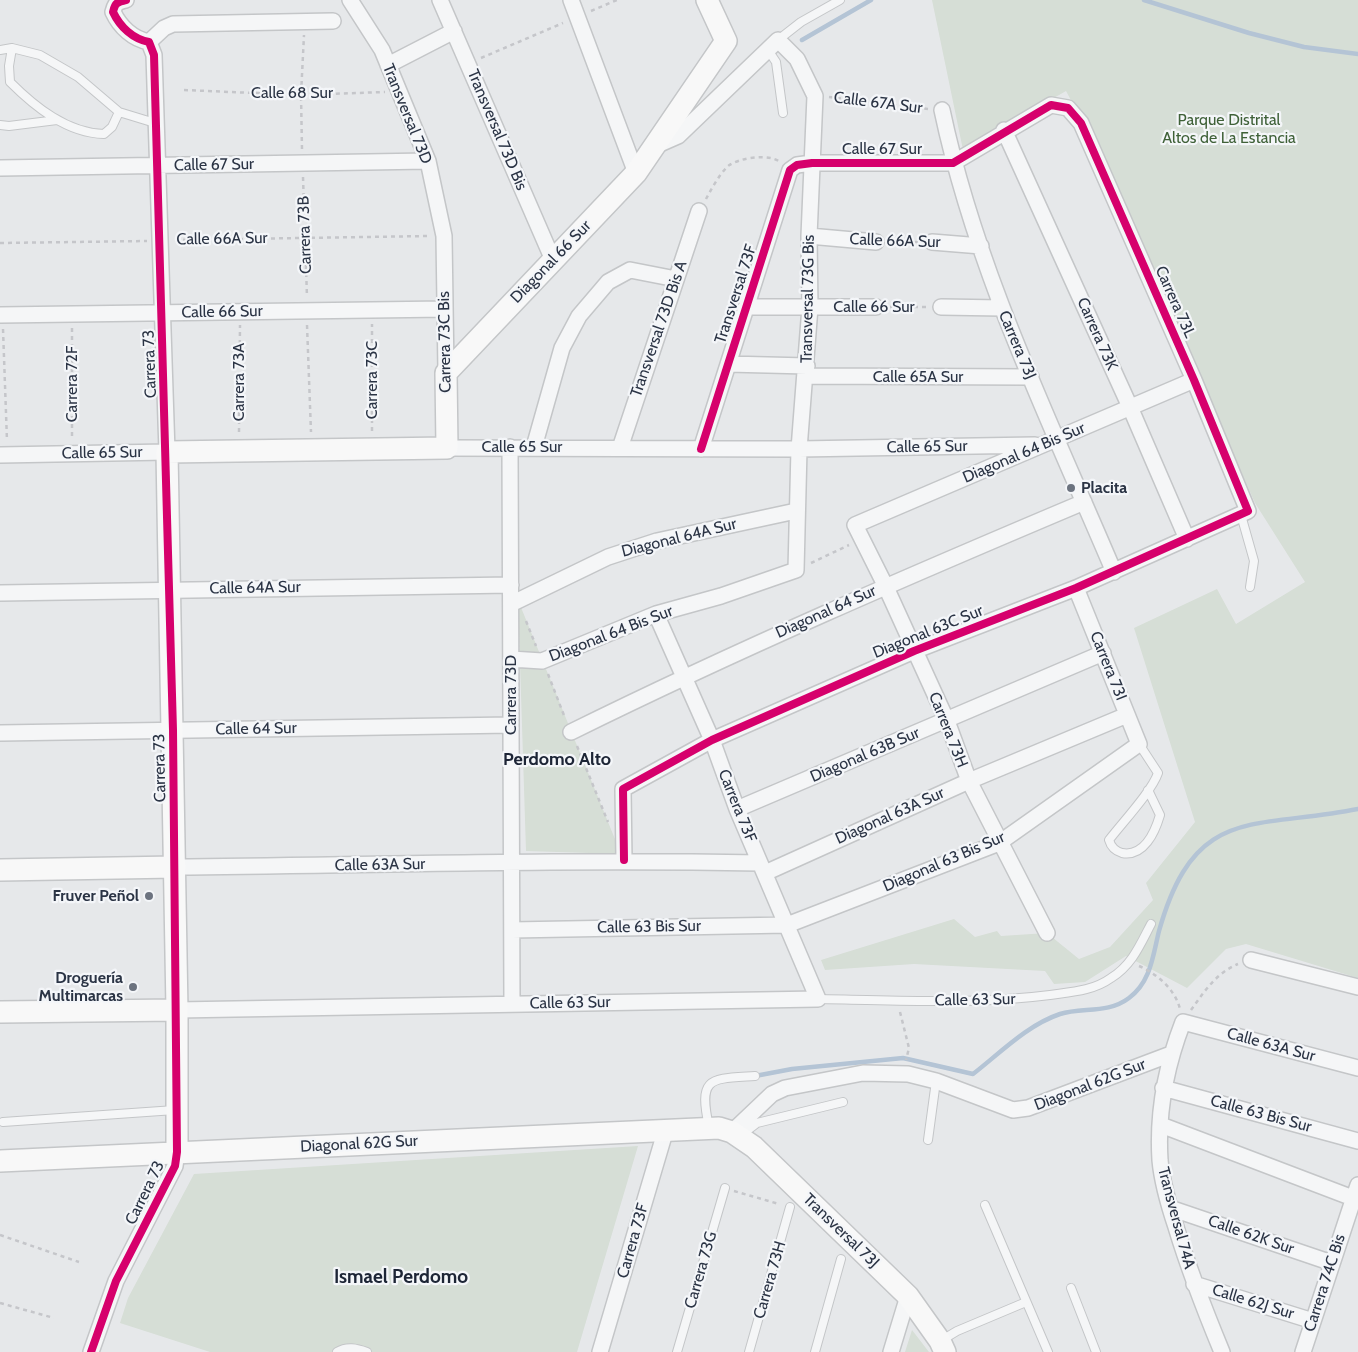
<!DOCTYPE html>
<meta charset="utf-8">
<style>
body{margin:0}
canvas{display:block;background:#e6e8ea}
</style>
<canvas width="1358" height="1352"></canvas>
<script>
const ctx = document.querySelector('canvas').getContext('2d');
ctx.lineJoin = 'round';
function fill(path, color) {
  ctx.fillStyle = color;
  ctx.fill(path, 'evenodd');
}
function strokePath(path, color, width, dash) {
  ctx.strokeStyle = color;
  ctx.lineWidth = width;
  ctx.lineCap = dash ? 'butt' : 'round';
  ctx.setLineDash(dash || []);
  ctx.stroke(path);
}
function label(font, color, halo, rows, align = 'center') {
  ctx.font = font + ' Cabin,sans-serif';
  ctx.lineWidth = 4.5;
  ctx.setLineDash([]);
  ctx.textBaseline = 'middle';
  ctx.strokeStyle = halo;
  ctx.fillStyle = color;
  for (const [text, x, y, turn = 0] of rows) {
    ctx.save();
    ctx.translate(x, y);
    ctx.rotate((+turn || 0) * Math.PI / 180);
    ctx.textAlign = isNaN(turn) ? turn : align;
    if (halo) ctx.strokeText(text, 0, 0);
    ctx.fillText(text, 0, 0);
    ctx.restore();
  }
}
fill(new Path2D(`
 M932 0H1358V978L1246 944 1226 949 1187 988 1126 956 1085 982 1054 984 1045 971 914 964 825 970 821 960 954 919 975 937 997 931 1001 936 1047 933 1079 959 1110 947 1153 900 1146 883 1195 822 1134 628 1217 589 1236 624 1305 582 1255 503 1098 150 1066 91 963 150Z
 M518 600 621 854 526 851Z
 M638 1146 577 1352H210L120 1323 128 1298 194 1174Z
 M912 1330 929 1352H905Z`), '#d6ded6');
strokePath(new Path2D(`
 M1144 0 1249 33 1304 47 1358 54
 M802 40 871 0
 M755 1076 792 1069 903 1058 973 1074C999 1054 1027 1025 1060 1014 1083 1007 1108 1014 1129 998 1151 982 1153 955 1159 931 1195 803 1254 830 1358 809`), '#b4c4d5', 4.5);
const lane = new Path2D(`
 M778 40 801 22 840 0
 M12 48 9 66 10 82C35 107 67 133 104 134L112 127 119 112
 M0 50 12 48 40 55 78 77 119 112 155 123
 M768 50 776 62 783 113
 M0 125 9 126 57 120
 M1241 515 1254 561 1250 587
 M1139 744 1158 773C1152 791 1122 823 1109 840 1111 847 1115 851 1122 853 1144 857 1155 832 1160 815L1148 790
 M818 999C895 1000 973 1005 1050 995 1071 992 1093 991 1111 978 1132 965 1140 945 1151 924
 M3 1122 175 1110
 M709 1127C698 1076 710 1079 755 1076
 M740 1136 757 1123 843 1102
 M928 1140 936 1081
 M985 1205 1048 1352
 M1071 1288 1096 1352
 M942 1340 957 1331 1026 1302
 M337 1352C347 1346 356 1348 367 1352
 M677 1352 725 1188
 M749 1352 790 1207
 M815 1352 841 1259`);
const street = new Path2D(`
 M350 0 382 50 428 161 444 236 446 373
 M440 0 553 260
 M571 0 636 173
 M149 42 164 28 173 24 333 21
 M388 65 454 31
 M942 110C976 271 1050 421 1114 572
 M1004 130 1130 407 1187 539
 M0 168 428 161
 M809 236 876 242
 M932 242 981 246
 M746 307H876
 M941 307 1002 308
 M0 315 445 309
 M728 364 807 366
 M806 376 1031 377
 M510 447 512 1004
 M534 447 562 348 579 316 608 282 630 270 676 279
 M447 448 799 449 1035 445
 M620 448 699 211
 M0 455 167 452 154 55 149 42C133 39 120 27 113 12 115 3 117 2 126 0
 M0 593 511 585
 M511 604 608 557 657 541 796 511
 M511 659 542 661 656 614 721 596 796 570 799 449 810 307 809 236 815 96 797 59 778 40 678 136 653 147
 M571 732C739 649 911 575 1084 502
 M0 733 511 725
 M737 809 1103 653
 M624 860 623 789 712 740 914 651 1076 588 1248 511 1194 380 1081 123 1068 108 1051 105 953 163H812L797 165 790 170 701 449
 M175 867C370 865 565 859 760 863
 M765 873 969 781 1127 715
 M512 930 787 925 999 843 1139 744 1076 588
 M1047 933 969 781 947 721 885 585 855 525 1194 380
 M1251 960 1358 987
 M177 1010 818 999 737 809 712 740 656 614
 M1163 1088 1358 1141
 M1161 1125 1358 1200
 M732 1132 772 1094 785 1088 863 1073 908 1074 936 1081 1013 1110 1028 1108 1171 1054
 M1170 1208 1332 1263
 M1194 1284 1313 1321
 M91 1352 116 1281 175 1166 177 1152
 M600 1352 666 1129
 M891 1352 908 1296
 M1222 1352C1205 1311 1189 1270 1176 1227 1169 1206 1162 1182 1160 1160 1157 1112 1166 1066 1183 1022L1358 1068
 M1303 1352 1358 1185`);
const secondary = new Path2D(`
 M0 870 175 867
 M0 1012 177 1010
 M177 1152V1010L167 452 447 448 446 373 636 173 726 41 707 0
 M0 1161 719 1128 732 1132 754 1147 908 1296 940 1341 945 1352`);
strokePath(lane, '#c4c6c8', 10);
strokePath(street, '#c4c6c8', 18);
strokePath(secondary, '#c4c6c8', 24);
strokePath(new Path2D(`
 M591 11 617 0
 M481 58 563 23
 M184 90 301 95 385 92
 M829 97 928 109
 M302 149 301 95 304 35
 M303 177 307 297
 M706 199C712 188 719 175 728 166 738 158 769 153 780 162
 M175 240 430 236
 M890 242H919
 M0 243 147 241
 M890 307H927
 M307 325 311 432
 M72 328V440
 M3 329 7 441
 M372 431V324
 M239 432 240 325
 M811 563 849 545
 M526 621 536 646
 M548 674 565 718
 M577 746 608 822
 M1139 966C1157 974 1175 989 1180 1009
 M1191 1010C1204 992 1216 973 1238 964
 M900 1012 909 1048 906 1060
 M734 1191 779 1204
 M0 1235 79 1262
 M0 1303 54 1318`), '#c5c6ca', 2.5, [4, 4]);
strokePath(lane, '#f5f6f7', 8);
strokePath(street, '#f5f6f7', 15);
strokePath(secondary, '#f8f8f8', 21);
strokePath(new Path2D(`
 M624 860 623 789 712 740 914 651 1076 588 1248 511 1194 380 1081 123 1068 108 1051 105 953 163H812L797 165 790 170 701 449
 M91 1352 116 1281 175 1166 177 1152 173 730 154 55 149 42C133 39 120 27 113 12 115 3 117 2 126 0`), '#d6006c', 8);
for (const [x, y, r, color] of [
 [1071,488,5,"#6c737f"],
 [149,896,5,"#6c737f"],
 [133,987,5,"#6c737f"]
]) {
  const dot = new Path2D();
  dot.arc(x, y, r, 0, 2 * Math.PI);
  ctx.fillStyle = color;
  ctx.fill(dot);
  strokePath(dot, '#f4f6f9', 2);
}
label('16px', '#2b3445', '#f4f6f9', [
 ["Calle 68 Sur",292,93],
 ["Calle 67A Sur",878,103,7],
 ["Transversal 73D",407,114,68],
 ["Transversal 73D Bis",497,130,67],
 ["Calle 67 Sur",882,149],
 ["Calle 67 Sur",214,165,-1],
 ["Carrera 73B",305,235,-92],
 ["Calle 66A Sur",222,239,-1],
 ["Calle 66A Sur",895,241,2],
 ["Diagonal 66 Sur",551,262,-46],
 ["Transversal 73F",736,294,-72],
 ["Transversal 73G Bis",808,299,-89],
 ["Carrera 73L",1175,302,66],
 ["Calle 66 Sur",874,307],
 ["Calle 66 Sur",222,312,-1],
 ["Transversal 73D Bis A",659,329,-71],
 ["Carrera 73K",1097,334,66],
 ["Carrera 73C Bis",445,342,-91],
 ["Carrera 73J",1017,345,67],
 ["Carrera 73",150,364,-92],
 ["Calle 65A Sur",918,377],
 ["Carrera 73C",372,380,-90],
 ["Carrera 73A",239,382,-90],
 ["Carrera 72F",72,384,-90],
 ["Calle 65 Sur",522,447],
 ["Calle 65 Sur",927,447,-1],
 ["Calle 65 Sur",102,453,-1],
 ["Diagonal 64 Bis Sur",1024,453,-23],
 ["Diagonal 64A Sur",679,538,-14],
 ["Calle 64A Sur",255,588,-1],
 ["Diagonal 64 Sur",826,612,-24],
 ["Diagonal 63C Sur",928,632,-22],
 ["Diagonal 64 Bis Sur",611,634,-21],
 ["Carrera 73I",1108,666,68],
 ["Carrera 73D",511,695,-90],
 ["Calle 64 Sur",256,729,-1],
 ["Carrera 73H",948,730,68],
 ["Diagonal 63B Sur",865,755,-23],
 ["Carrera 73",160,768,-91],
 ["Carrera 73F",737,806,68],
 ["Diagonal 63A Sur",890,816,-24],
 ["Diagonal 63 Bis Sur",944,862,-23],
 ["Calle 63A Sur",380,865,-1],
 ["Calle 63 Bis Sur",649,927,-1],
 ["Calle 63 Sur",975,1000,-1],
 ["Calle 63 Sur",570,1003,-1],
 ["Calle 63A Sur",1271,1045,15],
 ["Diagonal 62G Sur",1090,1085,-21],
 ["Calle 63 Bis Sur",1261,1114,15],
 ["Diagonal 62G Sur",359,1144,-3],
 ["Carrera 73",145,1193,-64],
 ["Transversal 74A",1176,1218,75],
 ["Transversal 73J",841,1231,44],
 ["Calle 62K Sur",1251,1235,19],
 ["Carrera 73F",633,1241,-74],
 ["Carrera 73G",701,1270,-74],
 ["Carrera 73H",770,1280,-74],
 ["Carrera 74C Bis",1325,1283,-72],
 ["Calle 62J Sur",1253,1302,17]
]);
label('16px', '#3f6138', '#f4f6f9', [
 ["Parque Distrital",1229,120],
 ["Altos de La Estancia",1229,138]
]);
label('bold 16px', '#2b3445', '#f4f6f9', [
 ["Placita",1081,488,"left"],
 ["Fruver Peñol",139,896],
 ["Droguería",123,978],
 ["Multimarcas",123,996]
], 'right');
label('bold 18px', '#1d2536', '#f4f6f9', [
 ["Perdomo Alto",557,760]
]);
label('bold 19px', '#1d2536', '#f4f6f9', [
 ["Ismael Perdomo",401,1277]
]);
</script>
